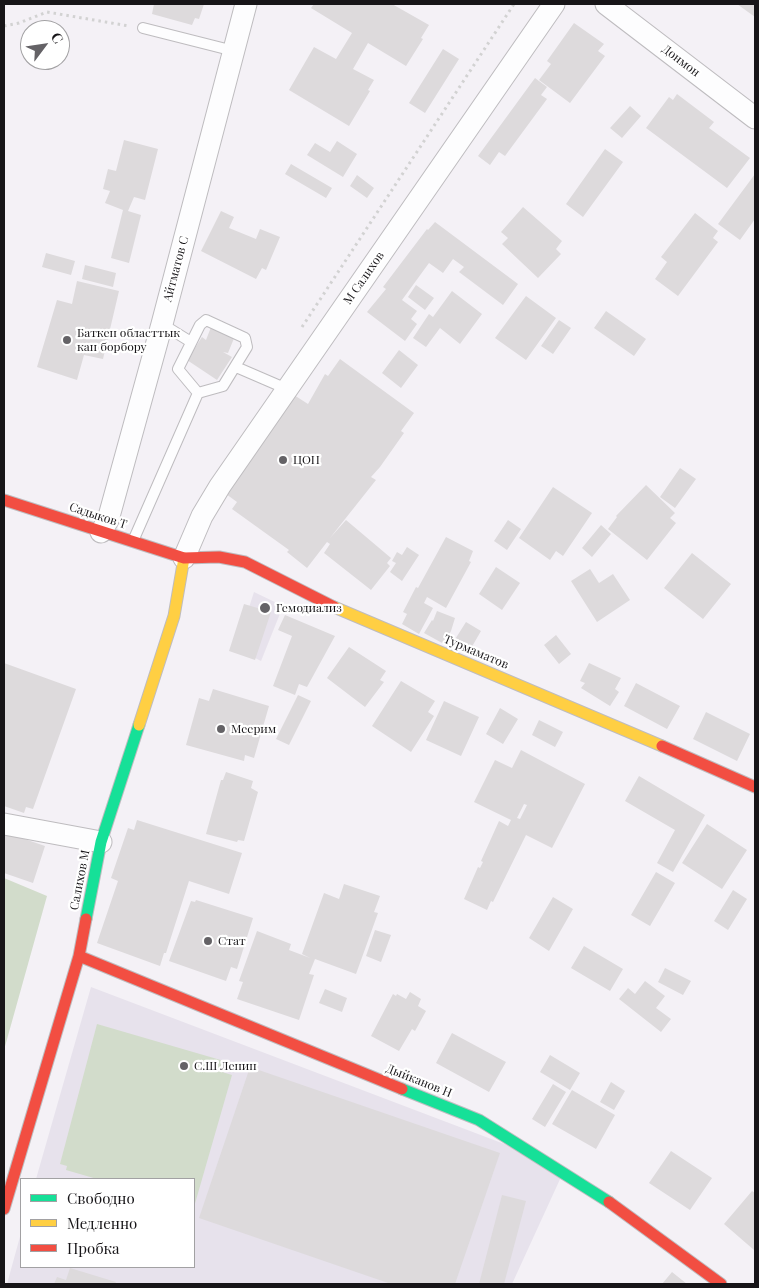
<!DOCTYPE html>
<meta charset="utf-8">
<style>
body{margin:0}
#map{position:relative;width:759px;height:1288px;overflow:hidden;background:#f4f1f6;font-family:"Playfair Display",serif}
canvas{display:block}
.frame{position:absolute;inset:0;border:5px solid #171518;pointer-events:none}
.legend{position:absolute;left:20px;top:1178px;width:175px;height:90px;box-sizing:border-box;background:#fff;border:1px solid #a2a1a3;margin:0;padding:6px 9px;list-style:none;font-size:15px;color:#171518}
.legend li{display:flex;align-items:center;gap:10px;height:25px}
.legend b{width:25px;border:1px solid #a2a1a3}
.north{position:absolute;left:20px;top:20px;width:50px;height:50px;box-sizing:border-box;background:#fff;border:1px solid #a2a1a3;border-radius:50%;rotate:59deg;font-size:14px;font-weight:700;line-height:20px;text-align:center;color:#171518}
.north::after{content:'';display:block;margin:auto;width:18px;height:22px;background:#646266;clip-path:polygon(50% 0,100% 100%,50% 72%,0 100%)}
</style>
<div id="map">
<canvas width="759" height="1288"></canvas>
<div class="frame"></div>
<ul class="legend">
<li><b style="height:6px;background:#16e098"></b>Свободно</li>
<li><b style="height:6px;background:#ffcf43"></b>Медленно</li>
<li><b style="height:6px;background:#f24e42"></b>Пробка</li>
</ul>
<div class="north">С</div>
</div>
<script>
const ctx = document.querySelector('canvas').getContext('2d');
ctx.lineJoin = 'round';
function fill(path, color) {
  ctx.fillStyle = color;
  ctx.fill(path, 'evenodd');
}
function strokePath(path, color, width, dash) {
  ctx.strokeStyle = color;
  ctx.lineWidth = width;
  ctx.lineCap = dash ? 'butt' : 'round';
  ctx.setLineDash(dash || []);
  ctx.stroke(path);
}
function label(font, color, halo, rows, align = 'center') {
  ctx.font = font + ' "Playfair Display",serif';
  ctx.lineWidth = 4.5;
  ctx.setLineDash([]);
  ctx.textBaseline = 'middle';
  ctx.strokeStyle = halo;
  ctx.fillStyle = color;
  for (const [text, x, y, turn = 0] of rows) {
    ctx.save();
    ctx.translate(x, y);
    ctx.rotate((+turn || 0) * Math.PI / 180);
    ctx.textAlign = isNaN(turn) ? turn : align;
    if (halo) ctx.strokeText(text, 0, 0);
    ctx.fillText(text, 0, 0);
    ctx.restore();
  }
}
fill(new Path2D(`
 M254 592 283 606 261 661 236 648Z
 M91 987 507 1145 561 1177 512 1284H7L21 1233V1267H194V1179H36Z`), '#e7e2ec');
fill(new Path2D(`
 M4 878 47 896 4 1050Z
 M97 1024 224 1061 222 1072 232 1075 194 1207V1179H97L66 1170 67 1166 60 1164Z`), '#d2dccb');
fill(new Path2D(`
 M154 4H204L199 19 195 18 192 25 152 14Z
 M314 4H392L429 25 421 38 423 39 406 66 368 43 353 69 374 80 368 90 370 91 349 126 289 90 314 47 336 59 352 33 311 8Z
 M737 4H755V17Z
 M574 23 604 44 598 51 605 56 570 103 539 80 551 64 547 61Z
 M443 49 459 59 425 113 409 103Z
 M535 78 547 87 541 95 547 99 505 156 499 152 490 165 478 156Z
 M677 94 714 122 709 128 750 158 727 188 646 128 669 97 673 100Z
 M630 106 641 116 622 138 610 128Z
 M124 140 158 149 145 200 134 197 128 211 141 215 129 263 111 258 123 210 105 203 110 191 103 189 108 169 116 171Z
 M337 141 357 154 343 177 307 155 315 143 330 152Z
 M605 149 623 162 583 217 566 204Z
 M291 164 332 188 326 198 285 174Z
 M755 174V219L740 240 718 224Z
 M357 175 374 188 367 198 350 186Z
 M523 207 562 241 556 249 561 254 538 278 502 244 508 238 501 232Z
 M221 211 234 217 229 228 256 239 260 229 280 237 266 270 262 268 256 279 201 251Z
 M695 213 718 231 713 238 718 242 678 296 655 279 667 262 661 257Z
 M435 222 518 284 503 305 459 272 464 267 453 259 443 273 429 263 402 300 417 311 411 319 417 324 405 341 367 312 386 289 383 287 427 229 428 230Z
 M46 253 75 261 71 275 42 267Z
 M85 265 116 273 113 287 82 279Z
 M77 281 119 291 103 359 84 355 77 380 37 367 57 300 72 304Z
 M416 285 434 298 425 310 408 297Z
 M452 291 482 314 460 344 440 328 426 347 413 338 429 314 433 317Z
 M526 296 556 318 526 360 495 338Z
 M606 311 646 339 634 356 594 328Z
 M559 320 571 328 553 354 541 346Z
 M213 322 237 331 228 353 223 352 232 357 217 380 187 360 202 337 206 340Z
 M399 350 418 365 401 388 382 373Z
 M340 359 414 413 401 431 404 433 380 467 371 477 376 480 330 538 346 520 391 558 387 563 390 566 371 590 324 553 330 544 327 542 307 568 287 552 289 550 232 509 237 502 226 494 294 395 308 404 325 374 328 376Z
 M680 468 696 479 675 508 660 497Z
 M646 485 675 513 670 518 676 523 647 560 608 529 617 517 616 516Z
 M553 487 592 513 563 556 556 551 550 560 519 538Z
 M508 520 521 529 507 550 494 541Z
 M601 525 611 534 592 557 582 548Z
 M446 537 473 551 469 561 471 562 446 608 427 597 424 603 433 608 419 634 402 624 407 614 403 612 416 587 418 588Z
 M407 547 419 555 402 581 390 572 396 563 392 561 397 552 402 555Z
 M692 553 731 584 703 619 664 588Z
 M496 567 520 583 502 610 479 594Z
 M590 569 599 583 613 574 630 600 597 622 571 581Z
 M244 604 271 612 255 660 229 651Z
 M437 611 455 618 451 631 444 644 424 633 432 620 433 621Z
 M285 615 335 636 307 687 299 684 295 695 273 686 292 636 278 630Z
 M466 622 481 631 470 650 454 641Z
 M556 635 571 654 559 664 544 645Z
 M349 647 386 671 380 680 384 682 365 707 327 678Z
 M4 663 76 689 33 809 26 807 24 813 4 806Z
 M589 663 621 678 615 689 619 692 610 706 581 688 585 683 580 681Z
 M401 681 435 701 428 712 434 716 411 752 372 726Z
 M636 683 680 706 667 729 624 706Z
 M213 689 269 706 254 758 245 755 244 761 186 745 199 698 209 701Z
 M298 695 311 701 289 745 276 739Z
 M444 701 479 717 461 756 426 740Z
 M500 708 518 719 503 744 486 734Z
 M706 712 750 734 737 761 693 739Z
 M539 720 563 732 555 747 532 735Z
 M521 750 585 784 552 848 526 835 493 902 491 901 487 910 464 899 478 867 480 868 483 862 481 861 499 821 508 826 511 820 474 802 495 760 512 768ZM524 804 527 805 520 819 517 818Z
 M226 772 253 781 251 788 258 792 244 841 238 840 237 842 206 834 221 780H223Z
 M639 776 705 815 673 872 657 863 675 830 625 801Z
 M137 820 242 853 229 894 189 881 166 953H164L160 966 97 943 118 881 111 878 128 828 134 830Z
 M707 824 747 850 722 889 682 863Z
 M4 832 45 846 33 883 4 873Z
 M656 872 675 883 650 926 631 915Z
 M344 884 380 896 374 912 378 913 356 974 315 959 309 974 314 975 299 1020 237 999 243 982 239 981 257 931 291 944 289 950 310 958 302 954 324 893 339 899Z
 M733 890 747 899 728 930 714 921Z
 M553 897 573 909 549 951 529 938Z
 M196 900 253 918 237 969 231 967 226 981 169 961 191 901 195 902Z
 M375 930 391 935 381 962 366 956Z
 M584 946 623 969 610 991 571 968Z
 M665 968 691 981 683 995 658 982Z
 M645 981 665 996 656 1008 671 1019 661 1032 619 999 628 988 635 994Z
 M325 989 347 998 342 1012 319 1003Z
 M410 992 421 999 418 1006 426 1011 415 1031 412 1029 399 1051 371 1036 393 994 396 996 397 994 406 999Z
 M452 1033 506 1062 489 1092 436 1063Z
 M550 1055 580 1073 570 1090 540 1072Z
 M250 1067 500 1153 455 1284H391L199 1218Z
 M611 1082 625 1091 614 1110 600 1102Z
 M553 1084 566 1092 545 1127 532 1119Z
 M572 1090 615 1115 596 1149 552 1124Z
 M671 1151 712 1178 690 1210 649 1183Z
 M752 1191 755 1193V1248L754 1250 724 1224Z
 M502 1195 526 1201 504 1284H479Z
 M70 1268 116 1282 115 1284H54L57 1277 66 1280Z
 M672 1272 687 1284H662Z`), '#dddadc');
const lane = new Path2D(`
 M143 28 234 51
 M206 320 245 338 247 347 223 386 198 393 178 369 200 325Z
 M162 324 191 342
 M236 367 287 389
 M133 541 198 393`);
const street = new Path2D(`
 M606 4 755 118
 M101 532 108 520 162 324 246 4
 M184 558 202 516 220 486 554 4
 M4 824 101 842`);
const fast = new Path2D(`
 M86 919 101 842 139 725
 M402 1089 479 1120 609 1202`);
const slow = new Path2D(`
 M334 607 662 746
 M139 725 174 616 184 558`);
const jam = new Path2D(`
 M4 500 184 558 219 557 245 562 334 607
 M662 746 755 787
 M79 956 402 1089
 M609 1202 721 1284
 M4 1209 79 956 86 919`);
strokePath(lane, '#bebcbf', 12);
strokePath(street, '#bebcbf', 23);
strokePath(fast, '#bebcbf', 13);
strokePath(slow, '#bebcbf', 13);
strokePath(jam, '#bebcbf', 13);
strokePath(new Path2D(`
 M4 26 19 23 47 12 129 26
 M302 327 514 4`), '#d2d2d2', 3, [2.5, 4]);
strokePath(lane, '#fdfdfe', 10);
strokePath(street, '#fdfdfe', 21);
strokePath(fast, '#16e098', 11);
strokePath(slow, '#ffcf43', 11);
strokePath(jam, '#f24e42', 11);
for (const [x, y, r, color] of [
 [67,340,5,"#646266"],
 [283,460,5,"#646266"],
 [265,608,6,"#646266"],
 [221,729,5,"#646266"],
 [208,941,5,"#646266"],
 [184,1066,5,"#646266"]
]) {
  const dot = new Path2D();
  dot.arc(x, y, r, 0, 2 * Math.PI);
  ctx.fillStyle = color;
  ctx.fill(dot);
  strokePath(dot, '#fff', 2);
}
label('12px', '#171518', '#fff', [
 ["Донмон",681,61,37],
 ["Айтматов С",176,269,-75],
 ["М Салихов",364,278,-55],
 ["Садыков Т",98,516,18],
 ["Турмаматов",476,652,23],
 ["Салихов М",80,880,-79],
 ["Дыйканов Н",419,1081,22]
]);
label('12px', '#171518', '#fff', [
 ["Баткен областтык",77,333],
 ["кан борбору",77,347],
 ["ЦОН",293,460],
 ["Гемодиализ",276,608],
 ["Меерим",231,729],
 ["Стат",218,941],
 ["С.Ш Ленин",194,1066]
], 'left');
</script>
